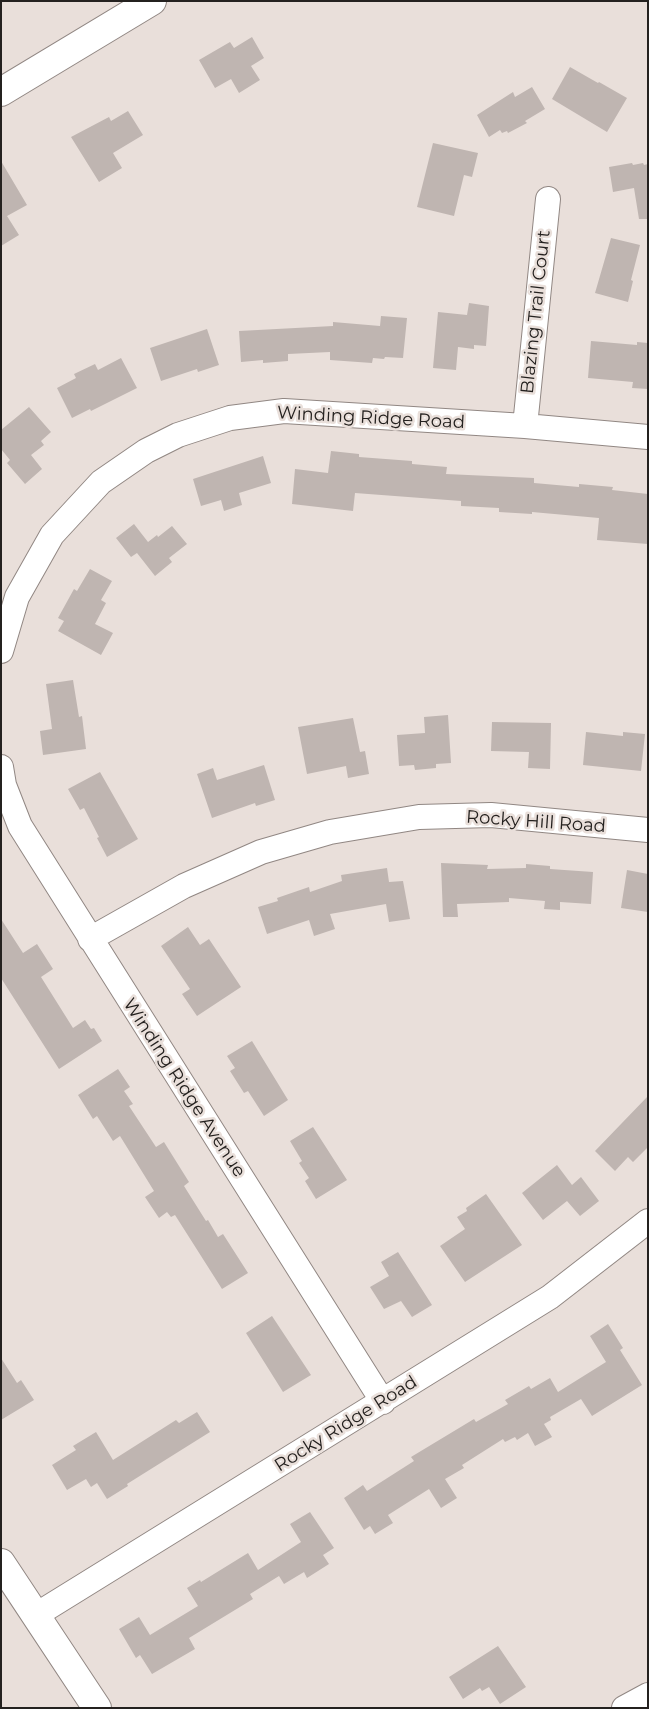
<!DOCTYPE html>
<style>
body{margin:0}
#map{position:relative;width:649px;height:1709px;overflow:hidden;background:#e9dfda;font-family:Montserrat,sans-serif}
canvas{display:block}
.frame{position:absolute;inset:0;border:2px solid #24211f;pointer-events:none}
</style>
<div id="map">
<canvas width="649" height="1709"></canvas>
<div class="frame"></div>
</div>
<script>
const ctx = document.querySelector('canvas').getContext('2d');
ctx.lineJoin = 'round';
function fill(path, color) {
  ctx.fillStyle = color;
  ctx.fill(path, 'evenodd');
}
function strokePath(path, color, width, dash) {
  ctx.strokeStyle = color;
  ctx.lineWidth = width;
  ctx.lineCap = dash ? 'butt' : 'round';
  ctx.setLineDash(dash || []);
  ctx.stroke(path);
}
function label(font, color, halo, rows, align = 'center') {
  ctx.font = font + ' Montserrat,sans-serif';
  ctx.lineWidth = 5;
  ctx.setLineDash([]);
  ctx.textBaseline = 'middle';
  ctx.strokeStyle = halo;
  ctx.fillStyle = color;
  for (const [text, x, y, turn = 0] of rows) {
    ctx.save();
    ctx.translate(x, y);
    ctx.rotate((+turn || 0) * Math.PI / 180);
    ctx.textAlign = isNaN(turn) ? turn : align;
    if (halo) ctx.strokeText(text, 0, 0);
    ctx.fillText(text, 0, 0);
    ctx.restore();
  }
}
fill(new Path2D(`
 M252 37 264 58 251 66 260 80 239 93 231 79 215 88 199 60 230 42 234 48Z
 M570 67 598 83 599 82 627 98 607 132 552 99Z
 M532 87 545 109 525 121 527 123 508 133 507 131 502 133 500 130 489 137 477 115 513 92 515 97Z
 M128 111 143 135 113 153 122 168 99 182 71 137 109 117 111 121Z
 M433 143 478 153 472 177 464 175 454 216 417 207Z
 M1 161 27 205 7 216 19 235 1 246Z
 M632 163 633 165 643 163 644 165 648 164V219H639L634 188 613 192 609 167Z
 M611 238 640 245 631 280 633 281 628 302 595 293Z
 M469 303 489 306 486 346 474 345V349L458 347 456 370 433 368 438 312 467 315Z
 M381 316 407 318 403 358 385 357 384 359 373 358 372 363 330 360V352L288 354V361L263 363V360L241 362 239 331 333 326V322L380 326Z
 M207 329 219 365 198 372 197 369 161 381 150 348Z
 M591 341 637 345V342L648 343V389L632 388 633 382 588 378Z
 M121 358 137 388 91 411 90 409 72 418 57 388 76 378 74 374 95 364 98 370Z
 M29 407 51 432 41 441 44 445 31 455 42 469 25 484 7 463 10 460 1 449V430Z
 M331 451 359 454V457L412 461V464L447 467 446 474 534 478V483L579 487V484L613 487 612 490 648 494V544L597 540 599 518 532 512V514L499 512V508L461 506V501L355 493 353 511 292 504 295 469 328 473Z
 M263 456 271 483 239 493 242 505 224 511 221 500 201 506 193 479Z
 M134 524 148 542 157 535 158 537 172 526 187 544 169 558 172 562 155 576 137 553 131 557 116 538Z
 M90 569 112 581 101 600 106 603 95 624 113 633 101 655 58 631 64 621 58 618 74 589 77 591Z
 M73 680 79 717 82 716 86 749 43 755 40 731 52 729 46 684Z
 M448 715 451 763 436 764V768L415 770 414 765 399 766 397 735 425 733 424 717Z
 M353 718 360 752 365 751 369 774 348 778 346 766 307 774 298 727Z
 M492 722 551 723 550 769 528 768 529 752 491 751Z
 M586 732 623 736V732L645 734 641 771 583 765Z
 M264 765 275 800 256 806 255 803 212 818 197 774 213 768 217 780Z
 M100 772 138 839 107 857 97 838 99 837 84 808 80 810 68 789Z
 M441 863 488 865 487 869 526 868V864L550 866V869L593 872 591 904 560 902V910L544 909 545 901 509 898V902L457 904 458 917H443Z
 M387 868 389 882 403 881 410 919 389 922 386 904 330 914 335 929 314 936 309 920 267 934 258 907 278 901 277 898 309 887 310 892 342 881 341 875Z
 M627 870 648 874V912L621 908Z
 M1 919 23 953 37 944 53 969 41 977 73 1028 85 1020 91 1029 94 1028 102 1041 59 1069 1 978Z
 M188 927 200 945 209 939 241 987 197 1016 182 994 190 989 161 946Z
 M252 1041 288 1100 264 1116 248 1091 244 1093 230 1071 235 1068 227 1056Z
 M118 1069 130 1087 124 1091 133 1104 129 1106 156 1147 164 1142 189 1182 184 1186 206 1221 208 1220 218 1237 223 1234 248 1273 222 1289 175 1215 171 1217 167 1212 159 1218 145 1197 154 1191 120 1136 113 1141 97 1116 93 1119 78 1095Z
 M648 1096V1147L633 1162 628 1157 615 1171 595 1151Z
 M313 1127 347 1180 316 1199 305 1181 309 1178 299 1163 302 1161 290 1141Z
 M557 1165 572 1185 581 1177 599 1201 580 1216 567 1201 543 1220 522 1193Z
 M486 1194 522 1245 465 1282 440 1246 465 1229 457 1217 467 1211 466 1208Z
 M398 1252 432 1305 412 1317 401 1301 384 1309 370 1287 389 1276 381 1262Z
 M272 1316 311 1375 283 1392 246 1333Z
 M608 1324 623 1348 620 1350 642 1385 592 1416 581 1399 550 1417 551 1420 544 1424 552 1437 535 1446 528 1433 517 1440 515 1437 505 1442 503 1439 462 1465 464 1468 445 1479 457 1498 441 1508 429 1489 388 1515 393 1523 375 1534 370 1526 364 1530 344 1498 363 1485 367 1491 414 1461 411 1457 474 1419 476 1422 508 1404 505 1400 529 1386 531 1389 550 1378 558 1392 606 1362 590 1336Z
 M1 1358 17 1383 21 1380 34 1400 1 1420Z
 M197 1412 210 1432 127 1484 128 1486 107 1499 97 1483 91 1487 86 1479 67 1490 52 1465 76 1450 73 1446 96 1432 113 1460 176 1420 179 1423Z
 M310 1512 334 1548 323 1555 329 1564 307 1578 304 1572 284 1584 279 1576 250 1594 253 1599 189 1638 195 1649 152 1674 140 1655 136 1658 119 1629 139 1617 150 1635 198 1606 187 1588 200 1580 201 1582 248 1553 258 1570 301 1542 290 1524Z
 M498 1646 526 1687 500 1704 489 1687 482 1691 480 1688 463 1699 449 1677Z`), '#bfb5b1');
const minor = new Path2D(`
 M525 426 548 199
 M1 651 17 597 52 535 101 482 146 451 178 435 230 418 284 411 525 426 648 437
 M1 767 4 785 20 826 383 1402
 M90 939 184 886 261 852 330 832 419 817 491 815 648 830
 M36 1615 550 1297 648 1221
 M624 1708 648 1695`);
const major = new Path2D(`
 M1 92 152 1
 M1 1563 97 1708`);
strokePath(minor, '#918783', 26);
strokePath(major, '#918783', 30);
strokePath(minor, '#fff', 24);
strokePath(major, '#fff', 28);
label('18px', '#24211f', '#e9dfda', [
 ["Blazing Trail Court",536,312,-84],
 ["Winding Ridge Road",371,418,3],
 ["Rocky Hill Road",536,822,4],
 ["Winding Ridge Avenue",184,1088,57],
 ["Rocky Ridge Road",346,1424,-32]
]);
</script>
